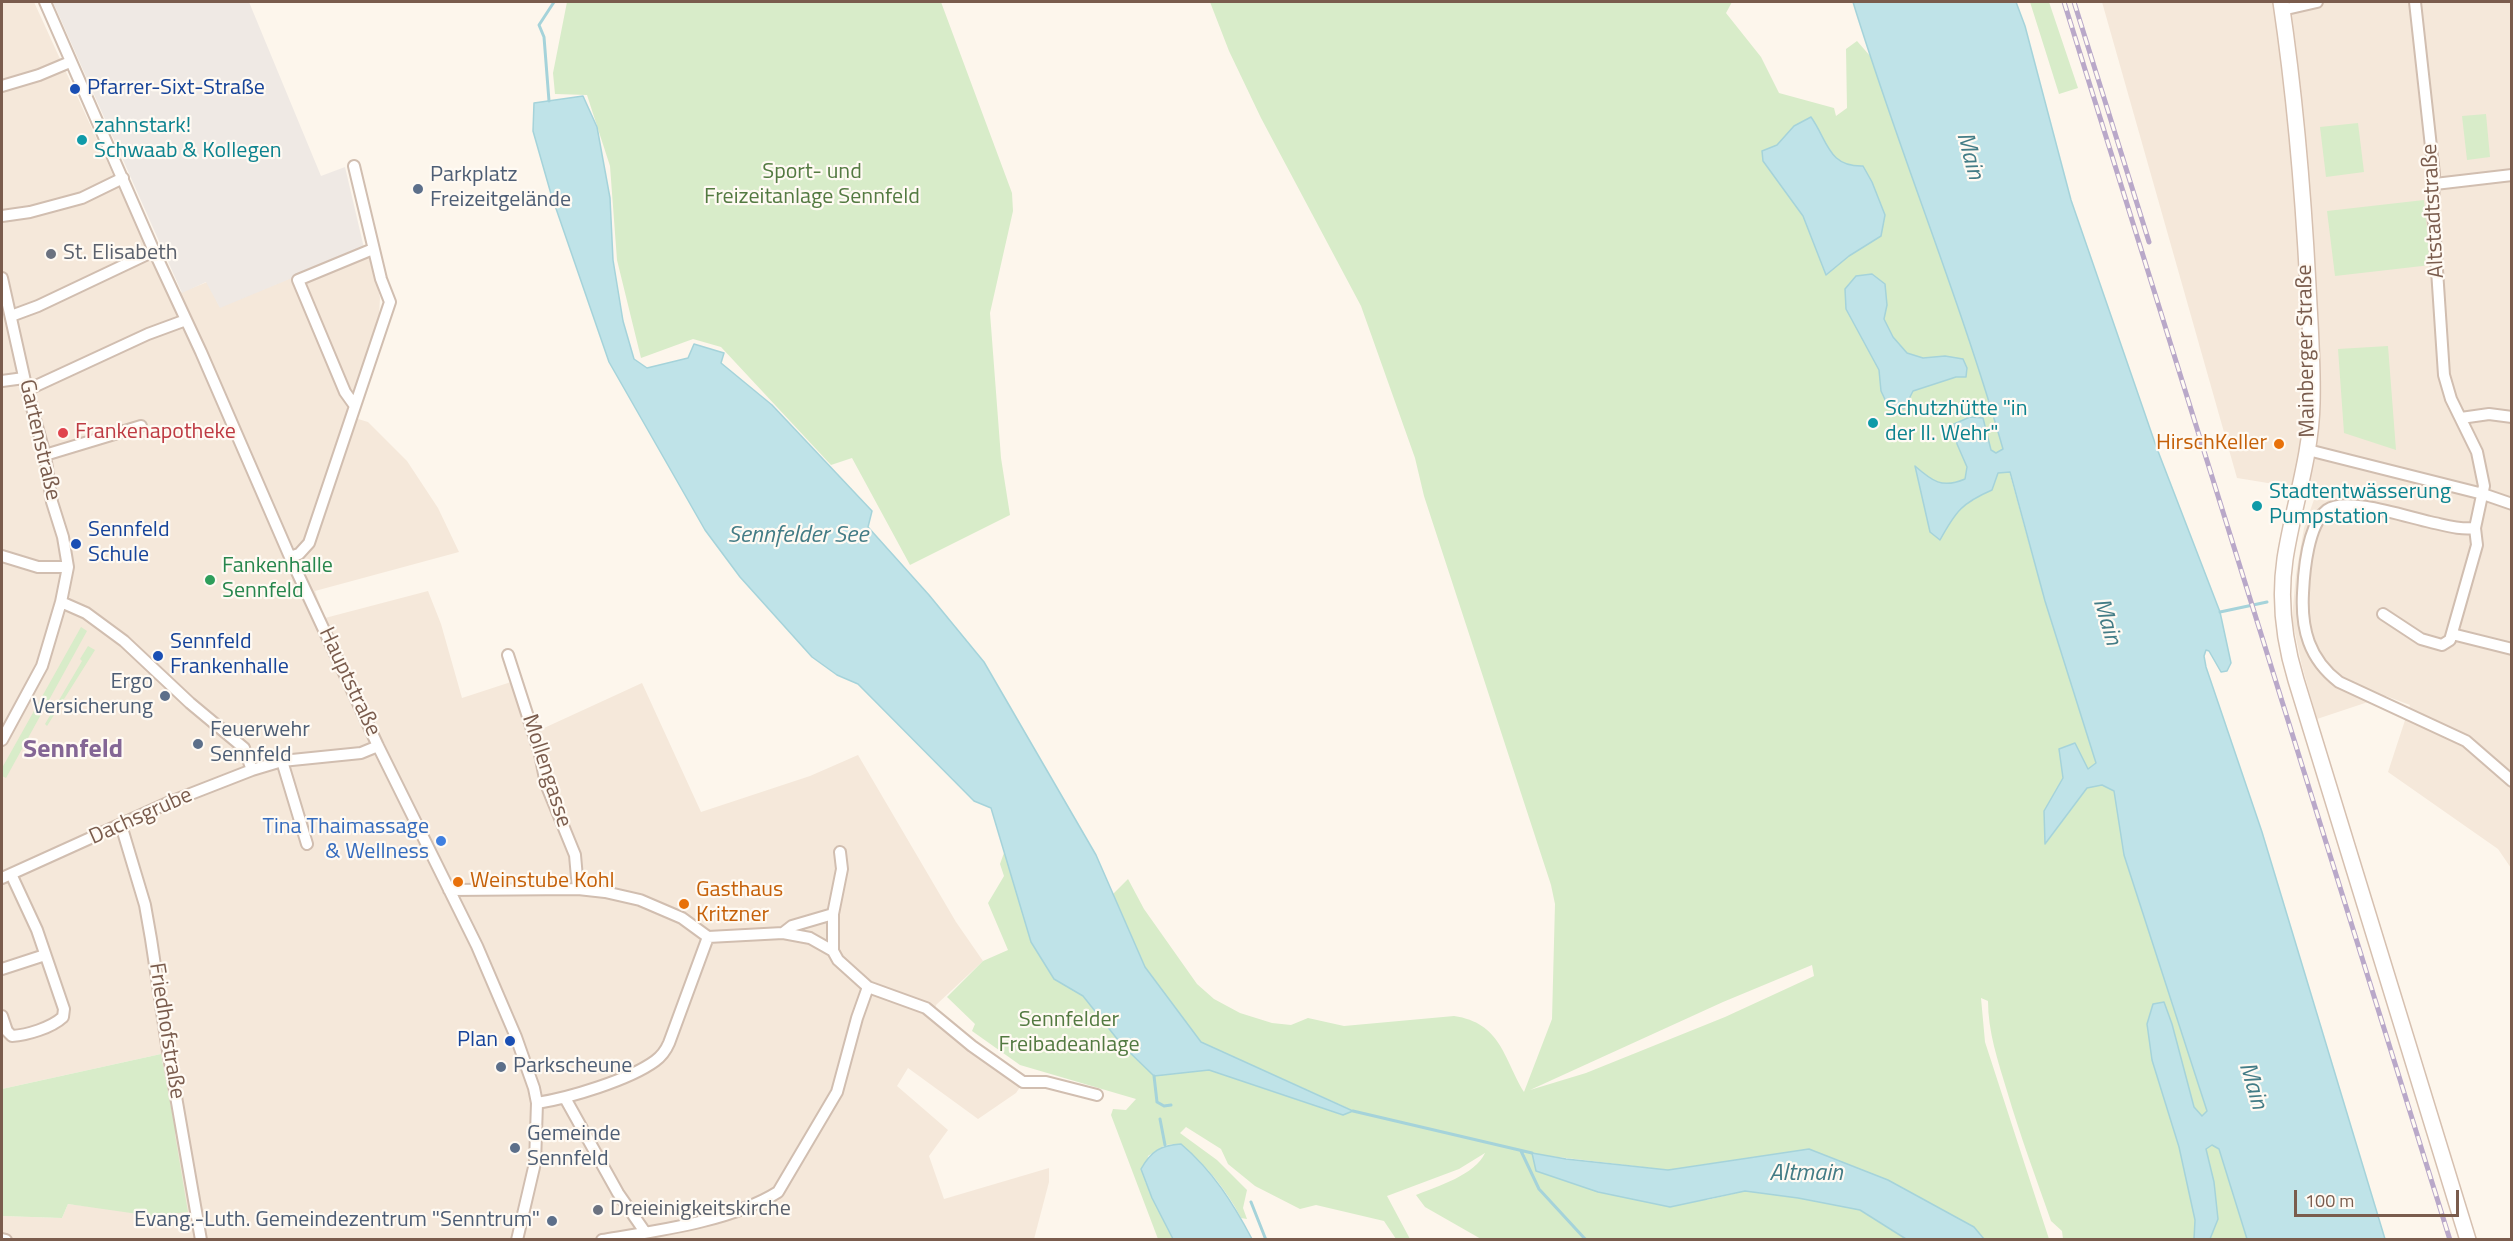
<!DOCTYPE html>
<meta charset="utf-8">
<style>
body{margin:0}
#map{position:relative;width:2513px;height:1241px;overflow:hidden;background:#fdf6ec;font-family:"Titillium Web",sans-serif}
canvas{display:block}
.frame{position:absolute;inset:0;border:3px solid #7a5c4d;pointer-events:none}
.scale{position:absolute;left:2294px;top:1190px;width:165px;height:27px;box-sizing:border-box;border:3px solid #7a5c4d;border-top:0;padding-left:8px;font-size:18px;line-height:21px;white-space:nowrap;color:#7a5c4d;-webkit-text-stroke:4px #fffaf3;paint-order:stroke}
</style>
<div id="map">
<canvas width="2513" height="1241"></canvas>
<div class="frame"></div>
<div class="scale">100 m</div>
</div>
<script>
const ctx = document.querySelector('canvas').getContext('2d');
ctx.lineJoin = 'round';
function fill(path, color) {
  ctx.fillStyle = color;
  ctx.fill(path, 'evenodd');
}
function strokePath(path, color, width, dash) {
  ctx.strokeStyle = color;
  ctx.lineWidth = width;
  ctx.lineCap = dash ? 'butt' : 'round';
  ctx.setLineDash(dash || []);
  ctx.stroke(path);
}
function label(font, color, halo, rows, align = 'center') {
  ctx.font = font + ' "Titillium Web",sans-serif';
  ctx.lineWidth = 4.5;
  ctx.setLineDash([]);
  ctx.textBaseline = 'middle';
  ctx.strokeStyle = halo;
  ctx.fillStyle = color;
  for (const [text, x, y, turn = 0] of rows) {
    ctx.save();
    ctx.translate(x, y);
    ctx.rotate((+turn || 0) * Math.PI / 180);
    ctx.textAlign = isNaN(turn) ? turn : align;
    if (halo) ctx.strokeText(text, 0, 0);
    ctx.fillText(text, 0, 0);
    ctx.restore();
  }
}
fill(new Path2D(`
 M2 2H34L169 297 207 282 220 307 364 248 371 257 380 298 379 317 345 415 368 422 407 461 438 508 459 552 315 591 325 618 428 591 441 624 462 698 511 682 531 734 642 683 701 812 810 776 858 755 956 922 983 961 936 1005 935 1010 1022 1084 1016 1093 978 1119 908 1068 897 1086 948 1130 929 1156 944 1199 1049 1168V1182L1034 1239 2 1240V1216L62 1218 68 1204 129 1211 128 1141 176 1133 161 1054 2 1089Z
 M2102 2H2511V868L2498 849 2388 772 2410 705 2386 696 2317 719 2302 666 2292 619 2296 574 2304 528 2317 491 2237 478Z`), '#f5e8da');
fill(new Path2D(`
 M53 2H249L321 176 345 167 364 248 220 308 206 282 182 293Z`), '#efe9e4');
fill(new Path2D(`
 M567 2H941L1012 193 1013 211 990 313 1001 458 1010 515 910 565 852 458 831 465 721 347 693 339 641 358 617 260 610 166 587 95 555 94 553 73Z
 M1210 2H1732L1726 13 1761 57 1779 93 1834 108 1836 116 1847 108 1846 49 1857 41 1871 57 1983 377 2045 601 2096 763 2088 769 2063 778 2044 811 2046 843 2087 788 2102 785 2114 791 2124 855 2207 1111 2202 1116 2194 1107 2172 1024 2164 1002 2153 1004 2147 1024 2152 1060 2179 1147 2195 1220 2194 1239H2063L2062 1231 2051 1221C2036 1178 2020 1135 2007 1091 1998 1061 1988 1032 1988 1001L1981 998 1985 1042 2049 1239H1984L1974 1227 1888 1180 1809 1149 1668 1170 1532 1154 1707 1200 1745 1191 1798 1198 1860 1210 1906 1239H1481L1425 1207 1416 1195C1438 1186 1475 1175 1485 1153L1459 1169 1387 1196 1410 1239H1396L1384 1221 1316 1205 1300 1209 1255 1186 1228 1164 1221 1149 1186 1127 1180 1133 1217 1160 1247 1190 1243 1208 1247 1219 1241 1218C1226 1189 1206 1165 1181 1144L1165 1145 1148 1156 1145 1181 1173 1239H1158L1111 1115 1113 1109 1126 1110 1136 1099 1020 1065 972 1031 975 1024 947 997 983 961 1008 950 988 903 1004 876 1000 864 1005 850 1031 942 1054 979 1083 996 1122 1045 1154 1076 1209 1070 1342 1115 1352 1110 1201 1042 1145 967 1113 894 1128 879 1144 909 1197 984 1214 999 1240 1013 1272 1023 1291 1025 1308 1018 1344 1026 1454 1016C1501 1023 1503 1057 1524 1092L1552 1019 1555 904 1551 885 1424 496 1415 458 1361 306 1261 118 1229 51ZM1812 965 1814 976 1725 1017 1586 1073 1530 1090 1723 1002Z
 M2030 2H2049L2078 88 2059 94Z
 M2486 114 2490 157 2467 160 2462 116Z
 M2358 123 2364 172 2326 177 2320 127Z
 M2424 200 2431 265 2335 276 2327 211Z
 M2388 346 2396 450 2344 433 2338 349Z
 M81 627 87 631 6 778 2 776V768Z
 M88 646 95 650 47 726 45 724 82 661 80 659Z
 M161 1054 176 1133 175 1134 188 1212 152 1216 68 1204 62 1218 2 1216V1089Z
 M2212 1145 2219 1149 2247 1239H2210L2218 1219 2206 1149Z`), '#d8ecc9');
const water = new Path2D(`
 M1853 2H2016L2025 26 2071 200 2156 446 2220 612 2231 663 2227 671 2221 672 2209 651 2206 650 2204 656 2206 667 2262 832 2385 1239H2247L2219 1149 2212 1145 2206 1149 2214 1182 2218 1219 2210 1239H2194L2195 1220 2179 1147 2152 1060 2147 1024 2153 1004 2164 1002 2172 1024 2194 1107 2202 1116 2207 1111 2124 855 2114 791 2102 785 2087 788 2045 844 2044 811 2063 778 2059 749 2075 743 2088 769 2096 763 2045 601 2010 472 1998 473 1992 490C1962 503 1956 511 1940 540L1930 532 1915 466C1932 481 1942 489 1965 479L1967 467 1957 444 1954 424 1970 417 1983 418 1991 450 1996 453 2003 449C1960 298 1899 152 1853 2Z
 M583 96 597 127 610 198 613 260 623 321 634 359 647 368 688 358 694 344 724 353 721 363 772 405 872 511 868 527 929 595 984 662 1096 855 1145 967 1201 1042 1353 1111 1343 1115 1209 1070 1154 1076 1122 1045 1083 996 1054 979 1031 942 991 808 974 801 858 684 837 675 812 657 740 577 705 530 609 362 551 194 533 131 534 103Z
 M1811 117C1828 141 1828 167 1863 166L1872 182 1885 215 1881 236 1849 256 1826 275 1803 216 1763 161 1762 151 1777 145 1794 126Z
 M1872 274 1885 284 1887 305 1884 319 1893 337 1907 353 1923 358 1945 356 1963 359 1967 368 1966 377H1956L1913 391 1904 409 1888 406 1881 391 1879 370 1846 309 1845 289 1856 276Z
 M1181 1144C1213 1171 1233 1203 1252 1239H1173L1152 1198 1141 1169C1151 1151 1161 1145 1181 1144Z
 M1809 1149 1888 1180 1974 1227 1984 1239H1906L1860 1210 1798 1198 1745 1191 1670 1207 1598 1192 1536 1171 1532 1153 1566 1159 1668 1170Z`);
fill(water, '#bfe3e8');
strokePath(water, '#a5d3da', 1.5);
strokePath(new Path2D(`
 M549 101 544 37 539 25 554 2
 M2220 612 2267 602
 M1154 1076 1157 1102 1164 1106 1171 1105
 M1353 1111 1532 1153
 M1160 1119 1165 1145
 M1521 1151 1539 1189 1586 1240
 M1251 1202 1266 1240`), '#a5d3da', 3);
const street = new Path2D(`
 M45 2 154 251 201 352 290 557 378 746 477 946 516 1037 534 1088 537 1103 535 1163 517 1240
 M2282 10 2317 2
 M2 86 39 75 70 62
 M2435 184 2512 175
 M2 216 30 212 82 198 123 178
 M2 278 27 390 45 455 52 502 63 537 68 567 61 602 42 666 2 740
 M11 316 38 306 154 251
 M2 381 24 378
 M27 390 148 334 186 320
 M355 406 345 392 298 280 373 249
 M2461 418 2489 414 2512 417
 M2308 450 2483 494 2512 504
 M45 455 141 426
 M2475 528C2459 530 2445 525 2430 522 2407 517 2346 496 2327 510 2308 524 2304 571 2303 593 2301 629 2309 659 2339 682L2466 741 2512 781
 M2 556 38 567H68
 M290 557 299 554 309 543 390 302 381 279 354 166
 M61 602 86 613 124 641 190 703 244 748 252 770
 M2383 614 2421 639 2442 645 2450 640 2477 545 2475 528 2484 486 2477 452 2451 399 2444 375 2433 210 2434 174 2415 2
 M2452 634 2512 649
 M508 655 540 754 546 784 575 855 578 889
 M282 761 307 844
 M121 825 145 905 151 939 167 1045 201 1240
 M2 878 170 802 252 770 282 761 361 753 378 746
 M449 890 578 889 605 892 640 900 682 918 708 937 783 933 810 938 833 951 838 960 868 987 926 1008 972 1046 1023 1082H1046L1097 1095
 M783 933 792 926 833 914
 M833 951V914L842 869 840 852
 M2 969 45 955
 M2 1016 7 1031 12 1036C27 1035 51 1028 63 1017L64 1009 37 930 11 874
 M565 1098 618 1193 645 1232
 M537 1103C569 1098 629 1080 655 1061 662 1056 666 1050 669 1043L708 937
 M2 1239 6 1240
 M602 1240C656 1231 732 1221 778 1192L837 1092 857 1018 868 987`);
const secondary = new Path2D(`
 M2281 2C2295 96 2303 190 2308 286 2310 325 2313 364 2312 403 2311 457 2293 507 2285 559 2279 600 2284 641 2296 680L2468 1240`);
strokePath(street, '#d1beb0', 14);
strokePath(secondary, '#d6c0b0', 18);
strokePath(street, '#fff', 10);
strokePath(secondary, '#fff', 15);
const rail = new Path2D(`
 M2064 2 2450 1240
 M2074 2 2149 242`);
strokePath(rail, '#b9a8c9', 5);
strokePath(rail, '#fffaf3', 3, [9]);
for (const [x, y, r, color] of [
 [75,89,6,"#1a4fb4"],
 [82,140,6,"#0f9aa8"],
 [418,189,6,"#5c6f8a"],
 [51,254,6,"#6b7280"],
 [1873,423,6,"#0f9aa8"],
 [63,433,6,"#e0444e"],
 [2279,444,6,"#e8710a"],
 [2257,506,6,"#0f9aa8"],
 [76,544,6,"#1a4fb4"],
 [210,580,6,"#2e9e5b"],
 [158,656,6,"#1a4fb4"],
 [165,696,6,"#5c6f8a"],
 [198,744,6,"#5c6f8a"],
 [441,841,6,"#3f7fe0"],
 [458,882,6,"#e8710a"],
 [684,904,6,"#e8710a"],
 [510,1041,6,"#1a4fb4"],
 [501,1067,6,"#5c6f8a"],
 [515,1148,6,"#5c6f8a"],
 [598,1210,6,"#6b7280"],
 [552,1221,6,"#5c6f8a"]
]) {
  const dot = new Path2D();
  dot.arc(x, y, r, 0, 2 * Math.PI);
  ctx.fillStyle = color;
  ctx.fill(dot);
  strokePath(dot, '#fffaf3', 2);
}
label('22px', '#164399', '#fffaf3', [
 ["Pfarrer-Sixt-Straße",87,89],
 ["Sennfeld",88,531],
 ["Schule",88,556],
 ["Sennfeld",170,643],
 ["Frankenhalle",170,668],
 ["Plan",498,1041,"right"]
], 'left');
label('22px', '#0d838f', '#fffaf3', [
 ["zahnstark!",94,127],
 ["Schwaab & Kollegen",94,152],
 ["Schutzhütte \"in",1885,410],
 ["der II. Wehr\"",1885,435],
 ["Stadtentwässerung",2269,493],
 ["Pumpstation",2269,518]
], 'left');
label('22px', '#537a41', '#fffaf3', [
 ["Sport- und",812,173],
 ["Freizeitanlage Sennfeld",812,198],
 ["Sennfelder",1069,1021],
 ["Freibadeanlage",1069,1046]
]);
label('22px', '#4e5e75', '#fffaf3', [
 ["Parkplatz",430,176],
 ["Freizeitgelände",430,201],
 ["Ergo",153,683,"right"],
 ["Versicherung",153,708,"right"],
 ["Feuerwehr",210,731],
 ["Sennfeld",210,756],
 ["Parkscheune",513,1067],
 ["Gemeinde",527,1135],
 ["Sennfeld",527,1160],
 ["Evang.-Luth. Gemeindezentrum \"Senntrum\"",540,1221,"right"]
], 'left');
label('22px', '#7a5c4d', '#fffaf3', [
 ["Altstadtstraße",2434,211,-93],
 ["Mainberger Straße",2307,351,-91],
 ["Gartenstraße",39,440,77],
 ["Hauptstraße",349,682,65],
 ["Mollengasse",546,771,72],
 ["Dachsgrube",141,817,-24],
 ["Friedhofstraße",166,1031,81]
]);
label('22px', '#5b616d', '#fffaf3', [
 ["St. Elisabeth",63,254],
 ["Dreieinigkeitskirche",610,1210]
], 'left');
label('22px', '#be3a42', '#fffaf3', [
 ["Frankenapotheke",75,433]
], 'left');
label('22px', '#c56008', '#fffaf3', [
 ["HirschKeller",2267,444,"right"],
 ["Weinstube Kohl",470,882],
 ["Gasthaus",696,891],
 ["Kritzner",696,916]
], 'left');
label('22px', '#27864d', '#fffaf3', [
 ["Fankenhalle",222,567],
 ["Sennfeld",222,592]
], 'left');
label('22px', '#366cbe', '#fffaf3', [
 ["Tina Thaimassage",429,828],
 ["& Wellness",429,853]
], 'right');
label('italic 24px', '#437c86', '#fffaf3', [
 ["Main",1969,156,75],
 ["Sennfelder See",798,536],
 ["Main",2106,622,73],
 ["Main",2252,1086,73],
 ["Altmain",1806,1174]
]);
label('bold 26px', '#846695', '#fffaf3', [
 ["Sennfeld",73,751]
]);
</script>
